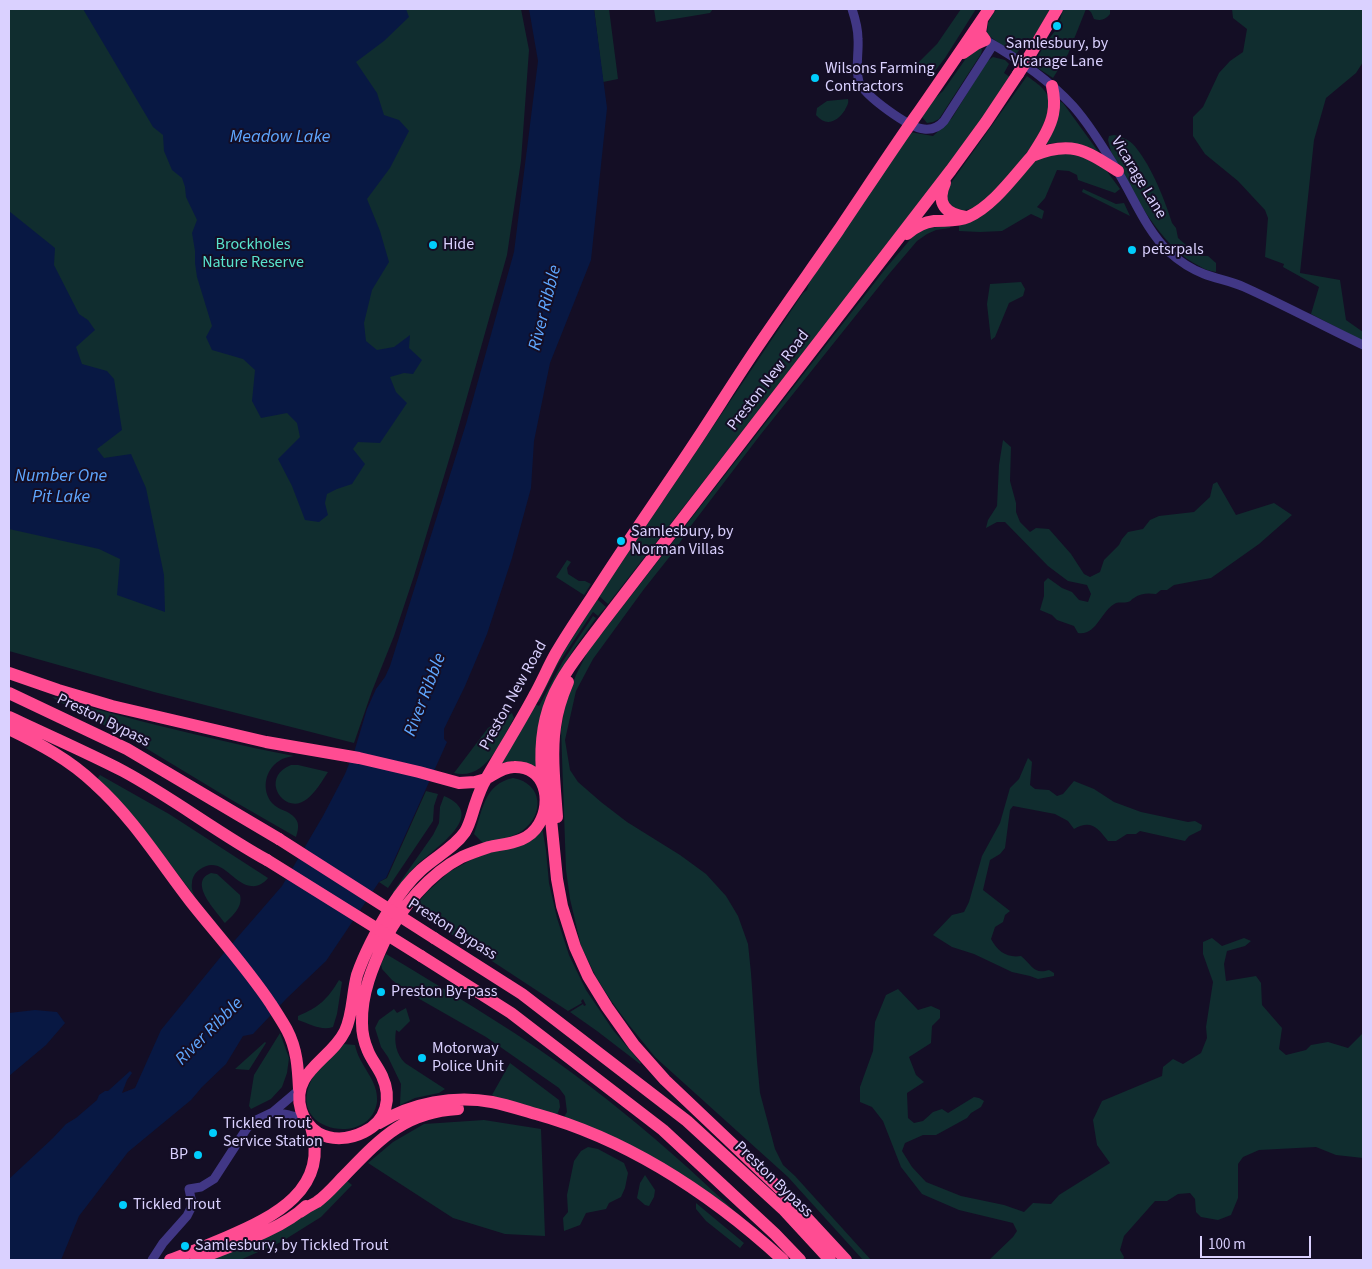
<!DOCTYPE html>
<style>
body{margin:0}
#map{position:relative;width:1372px;height:1269px;overflow:hidden;background:#140e25;font-family:"Source Sans 3",sans-serif}
canvas{display:block}
.frame{position:absolute;inset:0;border:10px solid #dad1ff;pointer-events:none}
.scale{position:absolute;left:1200px;top:1236px;width:111px;height:22px;box-sizing:border-box;border:2px solid #dad1ff;border-top:0;padding-left:6px;font-size:15px;line-height:18px;white-space:nowrap;color:#dad1ff;-webkit-text-stroke:4px #140e25;paint-order:stroke}
</style>
<div id="map">
<canvas width="1372" height="1269"></canvas>
<div class="frame"></div>
<div class="scale">100 m</div>
</div>
<script>
const ctx = document.querySelector('canvas').getContext('2d');
ctx.lineJoin = 'round';
function fill(path, color) {
  ctx.fillStyle = color;
  ctx.fill(path, 'evenodd');
}
function strokePath(path, color, width, dash) {
  ctx.strokeStyle = color;
  ctx.lineWidth = width;
  ctx.lineCap = dash ? 'butt' : 'round';
  ctx.setLineDash(dash || []);
  ctx.stroke(path);
}
function label(font, color, halo, rows, align = 'center') {
  ctx.font = font + ' "Source Sans 3",sans-serif';
  ctx.lineWidth = 4;
  ctx.setLineDash([]);
  ctx.textBaseline = 'middle';
  ctx.strokeStyle = halo;
  ctx.fillStyle = color;
  for (const [text, x, y, turn = 0] of rows) {
    ctx.save();
    ctx.translate(x, y);
    ctx.rotate((+turn || 0) * Math.PI / 180);
    ctx.textAlign = isNaN(turn) ? turn : align;
    if (halo) ctx.strokeText(text, 0, 0);
    ctx.fillText(text, 0, 0);
    ctx.restore();
  }
}
fill(new Path2D(`
 M9 9H521L529 50 521 161 507 255 454 443 414 576 394 636 372 691 354 743 154 692 9 651Z
 M594 9H609L618 79 603 82Z
 M654 9H713L710 13 656 22Z
 M961 9H976L945 58 935 71 927 67 921 68 915 66 937 44Z
 M996 9H1050L1031 43 1026 40 1015 56 987 34 988 23Z
 M1063 9H1086L1068 54 1053 78 1033 65 1045 44 1058 27Z
 M1087 9H1110V14C1105 20 1101 21 1094 19L1091 12Z
 M1232 9H1256L1267 10 1269 9H1363V62L1356 73 1326 98 1314 140 1300 273 1340 280 1346 320 1363 332V341L1311 314 1319 287 1283 267 1284 264 1265 257 1268 218 1265 210 1238 181 1205 154 1193 136V117L1203 107 1219 73 1230 61 1243 52 1247 29 1233 18Z
 M974 47 981 48 982 50 981 54 939 119 933 122 927 123 922 117 931 102 943 91Z
 M993 57 1005 60 1009 64 1004 73 1010 77 955 158 608 604 599 596 803 293 807 290 809 283 910 132 933 136 952 118 987 61Z
 M1027 76C1036 83 1048 89 1049 102 1051 129 999 195 975 207 968 210 962 211 956 210L946 200 948 187Z
 M848 99C849 104 847 105 845 110 837 122 826 127 816 115L817 108 827 101Z
 M1058 100 1063 103 1100 154C1078 143 1067 139 1043 145Z
 M1114 135C1123 137 1132 141 1137 149 1152 168 1165 200 1172 223L1176 228 1178 238 1186 245 1197 250 1201 256H1208L1216 263V272C1211 271 1205 270 1201 267 1159 247 1133 191 1111 152L1108 140 1109 136Z
 M1073 151 1106 170 1120 189 1115 193 1078 180 1077 175 1069 171 1057 170 1045 198 1037 207 1044 211 1042 219 1031 214 1002 231 980 232 959 231V226L981 216 1040 154Z
 M1083 189 1116 204 1124 203 1130 216 1082 192Z
 M951 225 950 228 936 230 927 234 917 241 889 274 761 434 690 527 675 550 644 589 593 659 576 691 565 740 570 770 578 782 601 802 627 822 680 855 706 874 726 896 738 916 748 944 751 973 757 1061 760 1093 775 1149 783 1165 795 1176 871 1260H863L788 1177 655 1057 629 1025 612 1002 596 977 581 946 570 899 566 870 561 729 566 701 576 675 588 651 886 268 914 235 922 229Z
 M1021 282 1025 289 1023 296 1009 303 995 337 991 340 987 304 990 284Z
 M1003 440 1011 447 1010 481 1016 503V512L1020 522 1030 532 1036 528 1049 529 1071 554 1084 574 1090 577 1100 572 1104 560 1119 545 1122 539 1128 532 1143 529 1150 520 1159 516 1194 512 1210 497 1213 484 1217 482 1236 515 1274 503 1292 515 1259 544 1211 578 1174 585 1167 590H1161L1156 594C1148 593 1141 593 1134 598 1130 600 1132 601 1128 602 1124 603 1119 602 1116 603 1101 610 1097 636 1078 633L1074 626 1057 620 1052 615 1040 610 1044 596V582L1048 578 1062 588 1072 592 1079 600 1088 602 1091 594 1087 585 1068 581 1048 566 1005 522H997L986 528 988 520 997 506 999 465Z
 M567 560 571 562 567 568 568 574 579 581H585L591 584 584 595 556 577Z
 M597 599 606 607 598 616 593 612 558 664 539 702 537 701 556 664Z
 M593 616 596 618 574 649 560 672 536 768C525 761 515 760 502 763L535 704 539 706 563 661Z
 M52 697 59 698C110 714 163 727 215 739 241 745 267 751 294 756 288 757 283 758 279 761 265 770 261 790 272 803 279 811 289 810 295 818 300 824 298 830 296 837L230 799 134 741 58 701Z
 M512 713 514 718C501 741 486 781 454 773L488 728Z
 M1028 758 1032 762 1030 785 1035 789 1049 790 1057 796 1063 794 1074 781 1094 789 1114 802 1141 812 1188 822 1195 821 1202 825 1201 830 1189 836 1185 841 1140 831 1136 834H1127L1116 841H1108C1098 828 1091 819 1074 829L1068 821 1055 814 1013 806 1010 810 1005 848 1000 854 990 860 983 890 1010 911 1005 915 1003 922 995 927 991 939C998 952 1007 958 1021 956 1032 965 1034 975 1049 970L1054 973V976L1038 979 1030 976 1012 972 974 954 952 947 933 935 952 915 964 912 969 902 982 856 1000 823 1010 788 1019 779Z
 M291 765H298L328 772C322 781 316 792 307 799 285 817 258 778 291 765Z
 M100 775 169 814 268 878C264 883 258 887 251 886 232 884 221 853 199 870 195 873 192 878 192 883 191 889 193 893 196 898L139 823 97 779Z
 M513 778C543 783 545 815 522 831 511 838 496 840 484 844L474 834C483 810 484 784 513 778Z
 M426 791 438 794 434 806 433 821 388 888 379 882 387 878Z
 M444 796C490 815 433 849 416 866 408 874 402 885 395 894L393 892 433 835 439 823 440 807Z
 M542 827 546 850 549 883 557 918 569 955 586 990 613 1030 641 1063 640 1064 597 1031 570 1012 583 1004 584 1006 586 1005 583 999 581 1001 582 1003 568 1011 434 923 415 906 427 892 449 872 478 856Z
 M211 873 217 874 240 895C243 907 233 915 225 923 217 912 187 882 211 873Z
 M1212 938 1222 946 1244 938 1251 941 1245 946 1227 951 1224 964 1226 981 1256 976 1261 983 1262 1005 1282 1028 1279 1049 1286 1055 1306 1050 1311 1045 1328 1042 1348 1048 1363 1033V1158L1336 1155 1316 1147 1259 1150 1243 1157 1238 1164V1198L1231 1215 1218 1220 1201 1217 1196 1212 1195 1199 1190 1193 1178 1194 1167 1201H1155L1124 1236 1120 1250 1124 1257 1123 1260H989L1013 1237 1017 1231 1013 1223 959 1210 922 1194 901 1167 883 1121 872 1107 860 1102V1087L873 1051 875 1022 886 995 898 989 918 1010 931 1006 940 1010V1018L932 1026 931 1043 909 1057 916 1075 924 1082 907 1093 908 1118 914 1123 923 1121 933 1112 942 1109 948 1113 974 1097 979 1098 984 1101 981 1107 971 1113 967 1118 936 1135H923L905 1143 902 1151 912 1167 926 1182 961 1196 1004 1205 1024 1212 1033 1203 1051 1204 1059 1195 1110 1163 1097 1145 1093 1120 1102 1101 1162 1076 1163 1067 1173 1059 1183 1064 1201 1053 1207 1038 1206 1027 1213 982 1203 954V942Z
 M386 954C444 989 502 1023 557 1062 602 1094 646 1130 687 1167 705 1183 722 1200 740 1216L564 1117 567 1112 565 1096 559 1088 486 1037 409 993 392 980 382 969 381 964Z
 M339 980 342 982 337 1014 333 1027C321 1031 310 1024 298 1020V1016C319 1007 327 1000 339 980Z
 M406 1008 410 1021 399 1032 396 1030C394 1042 396 1054 405 1063L445 1089 439 1093 415 1098 400 1105 401 1084 388 1057 381 1047 375 1028 379 1020 394 1009 397 1013Z
 M280 1033 289 1058 287 1073 282 1087 271 1099 251 1109 249 1106 254 1075Z
 M265 1042 266 1043 249 1070 235 1069Z
 M344 1044 355 1045C359 1066 379 1080 377 1102 371 1147 286 1133 311 1081 318 1065 334 1057 344 1044Z
 M510 1063 559 1100 560 1107 557 1115 506 1102 492 1095Z
 M484 1120 541 1129 545 1236 505 1234 453 1218 368 1163 393 1142 424 1124Z
 M588 1147 598 1149 624 1163 628 1173 625 1188 621 1197 609 1203 606 1209 586 1213 580 1225 564 1231 563 1218 568 1212 567 1195 574 1161 581 1151Z
 M645 1175 655 1190 654 1197 649 1206 645 1205 637 1198 640 1183Z
 M346 1180 352 1185 321 1217 281 1242 240 1260H207Z
 M696 1203 744 1243 740 1248 706 1221 696 1209Z`), '#102d2f');
fill(new Path2D(`
 M83 9H406L409 17 384 41 356 62 377 93 384 115 399 120 409 131 390 168 367 199 380 231 389 262 372 290 364 323 366 341 377 350 394 347 410 335 409 348 422 360 413 374 404 373 390 377 396 392 407 403 380 443 358 442 353 449 365 464 352 484 337 489 327 494 325 503 328 515 319 522 305 520 292 486 278 459 300 437 297 423 287 413 261 418 252 401 255 370 243 359 212 350 206 337 212 326 197 277 195 263V251L192 233 197 220 186 197 185 187 182 178 172 170 164 151 163 135 153 127Z
 M529 9H594L607 108 591 260 550 363 534 441 531 488 512 558 487 634 465 686 444 729V739L447 742 386 878 379 882 326 961 287 998 253 1034 243 1036 226 1064 202 1087 191 1100 128 1152 79 1216 61 1260H9V1179L53 1138 66 1124 76 1118 97 1100 99 1095 105 1091H108L130 1071 132 1073 127 1080 122 1093 135 1088 161 1030 223 954 282 886 323 816 345 774 355 749 367 709 376 689 385 677 390 666 466 424 514 252 538 61Z
 M9 211 55 248 54 265 79 314 88 320 95 330 76 347 82 364 107 371 114 379 122 430 97 449 104 458 131 454 146 488 164 575 165 612 117 595 120 559 99 549 9 529Z
 M35 1010 57 1012 65 1023 46 1045 9 1076V1013Z`), '#081843');
strokePath(new Path2D(`
 M852 9C855 18 858 29 858 39 859 52 855 69 859 82 865 96 909 128 924 129 933 130 939 127 944 121L993 45
 M985 40C1017 58 1048 79 1073 106 1090 125 1105 150 1118 172 1134 198 1146 230 1169 252 1179 261 1191 269 1204 274 1217 279 1231 281 1244 287 1284 305 1323 326 1363 345
 M273 1112 289 1115 305 1119
 M152 1260 163 1243 187 1216 191 1208 192 1203 189 1189 201 1187 214 1179 247 1128 254 1121 273 1112 299 1090`), '#413785', 9);
strokePath(new Path2D(`
 M963 53 976 44 985 40 980 33 982 20
 M1027 60 1057 9
 M1032 156C1040 143 1050 129 1053 114 1055 105 1054 95 1052 86
 M945 183C936 203 945 214 966 217
 M907 234C915 227 924 222 934 221 946 220 957 222 968 217 993 206 1014 176 1032 156 1071 140 1085 150 1118 171
 M9 673 58 690 112 706 266 742 359 758 419 772 459 783 475 782 486 779
 M9 693 127 749 279 839
 M9 717C47 735 86 752 123 771 173 798 218 833 267 860
 M9 729C40 744 70 760 95 784 133 818 160 862 191 902 218 936 247 968 271 1004 276 1012 282 1021 287 1030 297 1049 298 1068 299 1089
 M487 778C496 773 504 767 514 767 545 766 553 801 539 824 528 843 508 843 489 847 480 850 471 853 462 857 429 874 401 908 385 940 373 966 361 994 362 1023 362 1033 364 1042 368 1051 371 1059 378 1067 382 1076 392 1098 387 1121 364 1132 350 1139 333 1141 318 1133 309 1127 304 1120 301 1110 290 1072 331 1060 345 1031 353 1014 352 994 357 975 365 952 378 928 391 907 400 893 410 880 421 870 435 857 454 848 465 832 470 824 472 814 475 805 478 796 481 787 486 779 502 751 519 724 534 696 542 682 548 667 556 653 567 634 580 615 592 597 623 548 656 501 688 453 711 419 733 383 756 349 783 309 811 270 838 231 863 194 888 156 913 120 939 83 964 46 989 9
 M543 784C534 707 560 679 603 622L951 170 986 122 1018 74
 M548 804 551 819 557 879 562 906 575 947 588 976 607 1007 634 1045 665 1080 782 1191 846 1260
 M557 817C555 789 551 754 555 727 557 711 562 696 568 682
 M434 938 522 994 687 1121 783 1209 830 1260
 M421 956 511 1013 663 1130 775 1234 800 1260
 M379 1123C412 1103 454 1095 492 1102 507 1105 522 1110 536 1114 630 1140 712 1195 783 1260
 M300 1212C306 1208 311 1205 317 1202 327 1195 336 1184 345 1175 380 1139 404 1112 458 1109
 M170 1260C189 1253 208 1245 227 1237 274 1217 330 1189 311 1127
 M196 1260C227 1247 282 1230 306 1206`), '#ff4c92', 12);
strokePath(new Path2D(`
 M1018 74 1027 60
 M279 839 434 938
 M267 860 421 956`), '#ff4c92', 12);
for (const [x, y, r, color] of [
 [1057,26,5,"#00cdfc"],
 [815,78,5,"#00cdfc"],
 [433,245,5,"#00cdfc"],
 [1132,250,5,"#00cdfc"],
 [621,541,5,"#00cdfc"],
 [381,992,5,"#00cdfc"],
 [422,1058,5,"#00cdfc"],
 [213,1133,5,"#00cdfc"],
 [198,1155,5,"#00cdfc"],
 [123,1205,5,"#00cdfc"],
 [185,1246,5,"#00cdfc"]
]) {
  const dot = new Path2D();
  dot.arc(x, y, r, 0, 2 * Math.PI);
  ctx.fillStyle = color;
  ctx.fill(dot);
  strokePath(dot, '#140e25', 2);
}
label('16px', '#dad1ff', '#140e25', [
 ["Samlesbury, by",1057,44,"center"],
 ["Vicarage Lane",1057,62,"center"],
 ["Wilsons Farming",825,69],
 ["Contractors",825,87],
 ["Hide",443,245],
 ["petsrpals",1142,250],
 ["Samlesbury, by",631,532],
 ["Norman Villas",631,550],
 ["Preston By-pass",391,992],
 ["Motorway",432,1049],
 ["Police Unit",432,1067],
 ["Tickled Trout",223,1124],
 ["Service Station",223,1142],
 ["BP",188,1155,"right"],
 ["Tickled Trout",133,1205],
 ["Samlesbury, by Tickled Trout",195,1246]
], 'left');
label('16px', '#dad1ff', '#140e25', [
 ["Vicarage Lane",1138,178,59],
 ["Preston New Road",769,381,-52],
 ["Preston New Road",514,696,-61],
 ["Preston Bypass",103,721,26],
 ["Preston Bypass",452,930,32],
 ["Preston Bypass",773,1180,44]
]);
label('16px', '#59e3cd', '#140e25', [
 ["Brockholes",253,245],
 ["Nature Reserve",253,263]
]);
label('italic 18px', '#5fa7ff', '#140e25', [
 ["Meadow Lake",280,138],
 ["River Ribble",546,308,-76],
 ["Number One",61,477],
 ["Pit Lake",61,498],
 ["River Ribble",426,695,-69],
 ["River Ribble",210,1032,-45]
]);
</script>
